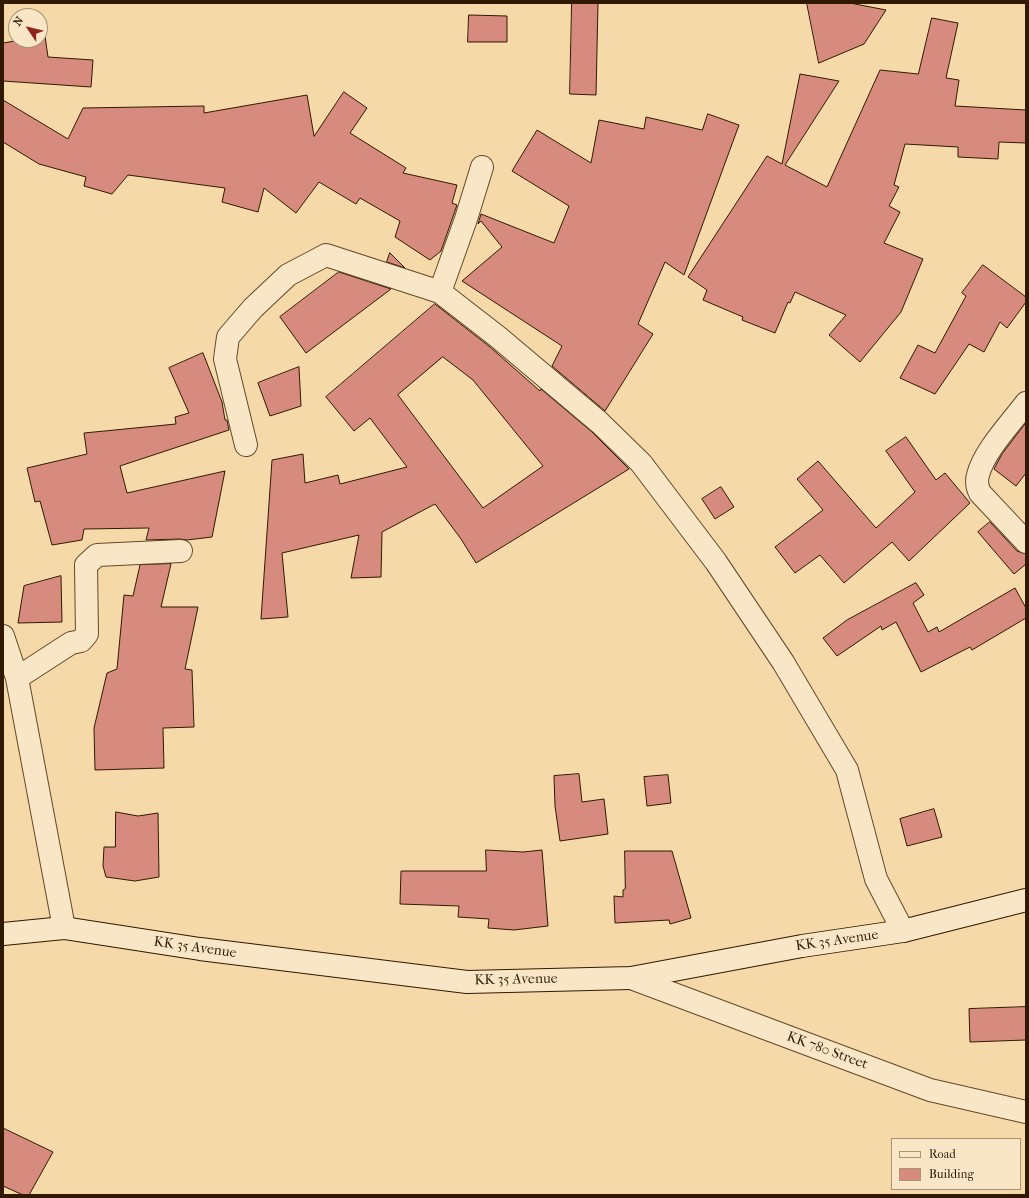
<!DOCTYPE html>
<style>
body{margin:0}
#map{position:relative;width:1029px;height:1198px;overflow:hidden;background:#f5d9a9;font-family:"IM FELL French Canon",serif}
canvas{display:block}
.frame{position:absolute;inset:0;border:4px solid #301900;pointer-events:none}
.legend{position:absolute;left:891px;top:1138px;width:130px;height:52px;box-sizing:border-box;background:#f8e6c7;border:1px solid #a89477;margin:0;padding:5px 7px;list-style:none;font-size:12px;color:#301900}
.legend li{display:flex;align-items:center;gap:8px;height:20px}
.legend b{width:20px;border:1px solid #a89477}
.north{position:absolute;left:8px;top:8px;width:40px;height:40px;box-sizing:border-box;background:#f8e6c7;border:1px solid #a89477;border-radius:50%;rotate:305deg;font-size:11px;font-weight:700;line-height:16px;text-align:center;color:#301900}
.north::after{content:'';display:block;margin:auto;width:14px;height:18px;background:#8f2418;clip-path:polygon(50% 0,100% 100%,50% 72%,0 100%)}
</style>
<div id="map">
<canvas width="1029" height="1198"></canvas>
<div class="frame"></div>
<ul class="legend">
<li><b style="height:5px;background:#f8e6c7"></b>Road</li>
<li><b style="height:11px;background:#d68b7e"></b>Building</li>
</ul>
<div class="north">N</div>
</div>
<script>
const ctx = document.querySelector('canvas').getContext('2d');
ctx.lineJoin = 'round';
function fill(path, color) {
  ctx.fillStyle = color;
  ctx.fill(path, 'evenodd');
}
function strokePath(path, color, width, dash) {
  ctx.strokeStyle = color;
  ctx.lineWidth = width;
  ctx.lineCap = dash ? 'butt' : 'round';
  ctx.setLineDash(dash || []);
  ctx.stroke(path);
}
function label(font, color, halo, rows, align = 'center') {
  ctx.font = font + ' "IM FELL French Canon",serif';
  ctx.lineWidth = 4;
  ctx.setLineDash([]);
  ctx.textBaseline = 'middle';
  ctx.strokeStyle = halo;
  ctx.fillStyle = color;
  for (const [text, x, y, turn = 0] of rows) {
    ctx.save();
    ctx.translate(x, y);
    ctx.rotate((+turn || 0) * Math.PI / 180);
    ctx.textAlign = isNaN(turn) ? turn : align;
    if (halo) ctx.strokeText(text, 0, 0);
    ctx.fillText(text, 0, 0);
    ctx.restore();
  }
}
const building = new Path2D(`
 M572 3H598L596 95 570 94Z
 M807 3H850L886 10 864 44 819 63Z
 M469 15 507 16V42H468Z
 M932 18 958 23 946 78 959 80 955 106 1026 110V143L999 142 998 159 958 157V147L905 144 894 185 899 187 889 206 900 212 884 243 923 259 901 312 860 362 829 335 846 315 795 292 790 303 788 302 775 333 742 320 743 317 703 300 707 290 688 277 767 156 782 164 800 74 839 81 785 165 827 187 880 70 918 74Z
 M45 36 48 57 93 60 91 87 3 81V43L21 40H40V37Z
 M344 92 367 108 350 133 406 168 403 173 457 185 452 203 457 205 441 251 430 260 395 237 400 221 360 198 356 204 319 182 296 213 264 188 258 212 222 202 225 188 128 175 112 194 84 186 86 177 39 164 3 142V100L68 139 83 108 204 106V113L307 95 314 136Z
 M708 114 739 125 684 275 665 262 638 324 653 334 605 411 552 366 562 346 462 281 502 247 481 221 478 224 481 214 554 243 569 206 512 171 537 130 591 163 599 120 644 129 646 117 702 130Z
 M390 253 405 268 387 262Z
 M983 265 1026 297V302L1007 328 1000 322 984 352 969 344 935 394 900 378 918 345 935 353 966 296 962 293Z
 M339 272 391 289 306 353 280 317Z
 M435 304 490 347 540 391 541 389 592 432 629 469 476 563 461 539 435 504 382 532 381 577 351 578 359 535 282 553 288 617 261 619 272 460 303 454 305 483 338 475 340 484 407 467 370 418 354 431 326 397ZM443 357 473 380 543 466 483 508 398 395Z
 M203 353 222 402 225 420H227L229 430 120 466 127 493 225 471 212 537 187 540 180 539 146 540 149 528 84 529 82 540 52 545 40 501 35 502 27 468 87 454 84 433 176 424 175 417 189 413 169 368Z
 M299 367 301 406 270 416 258 383Z
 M1026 423V473L1016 486 994 469 1002 454Z
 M906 437 936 480 945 473 970 503 909 561 892 542 844 583 820 555 795 573 775 547 823 510 797 479 818 461 876 528 915 492 886 451Z
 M721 487 734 507 715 519 702 499Z
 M990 522 1017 551 1026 554V564L1014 574 978 532Z
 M171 564 161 607H198L185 669 192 670 194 727 163 728 164 768 95 770 94 728 107 673 117 669 124 595 133 596 140 565Z
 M61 576 62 622 18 623 24 586Z
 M916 583 924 595 913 603 928 632 937 627 939 632 1015 588 1026 608V618L972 650 970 647 921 672 896 622 882 630 881 626 837 656 823 638 847 620Z
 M579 774 582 802 604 799 608 834 560 841 555 806 554 776Z
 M668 775 671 803 647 806 644 777Z
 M934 809 942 837 907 846 900 819Z
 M116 812 138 816 158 813 159 877 135 881 106 877 103 866 104 847H115Z
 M486 850 523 852 542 850 548 926 514 930 488 928 489 919 458 917 459 906 400 904 401 871H486Z
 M625 851H672L691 918 670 924 669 920 615 923 614 896 623 897V890L625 889Z
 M1026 1007V1040L970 1042 969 1009Z
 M3 1128 53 1152 29 1195H23L3 1186Z`);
fill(building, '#d68b7e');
strokePath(building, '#301900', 1);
const street = new Path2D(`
 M440 292 466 219 482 167
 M1026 403C1011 423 984 451 978 475 976 482 977 487 980 493L1026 542
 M246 445 225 359 228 337 253 308 288 275 326 255 440 292 498 337 600 423 641 463 716 562 783 662 847 770 876 879 903 931
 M3 636 17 678
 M64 928 17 678 71 643 81 641 87 634 86 565 97 555 181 551
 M631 978 930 1090 1026 1112`);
const secondary = new Path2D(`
 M3 934 64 928 200 949 467 982 631 978 802 946 903 931 1026 900`);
strokePath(street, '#61492a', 24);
strokePath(secondary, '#301900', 24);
strokePath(street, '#f8e6c7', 22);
strokePath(secondary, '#f8e6c7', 22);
label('14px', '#301900', '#f8e6c7', [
 ["KK 35 Avenue",837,941,-8],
 ["KK 35 Avenue",195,948,8],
 ["KK 35 Avenue",516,980,-1],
 ["KK 780 Street",827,1051,20]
]);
</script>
